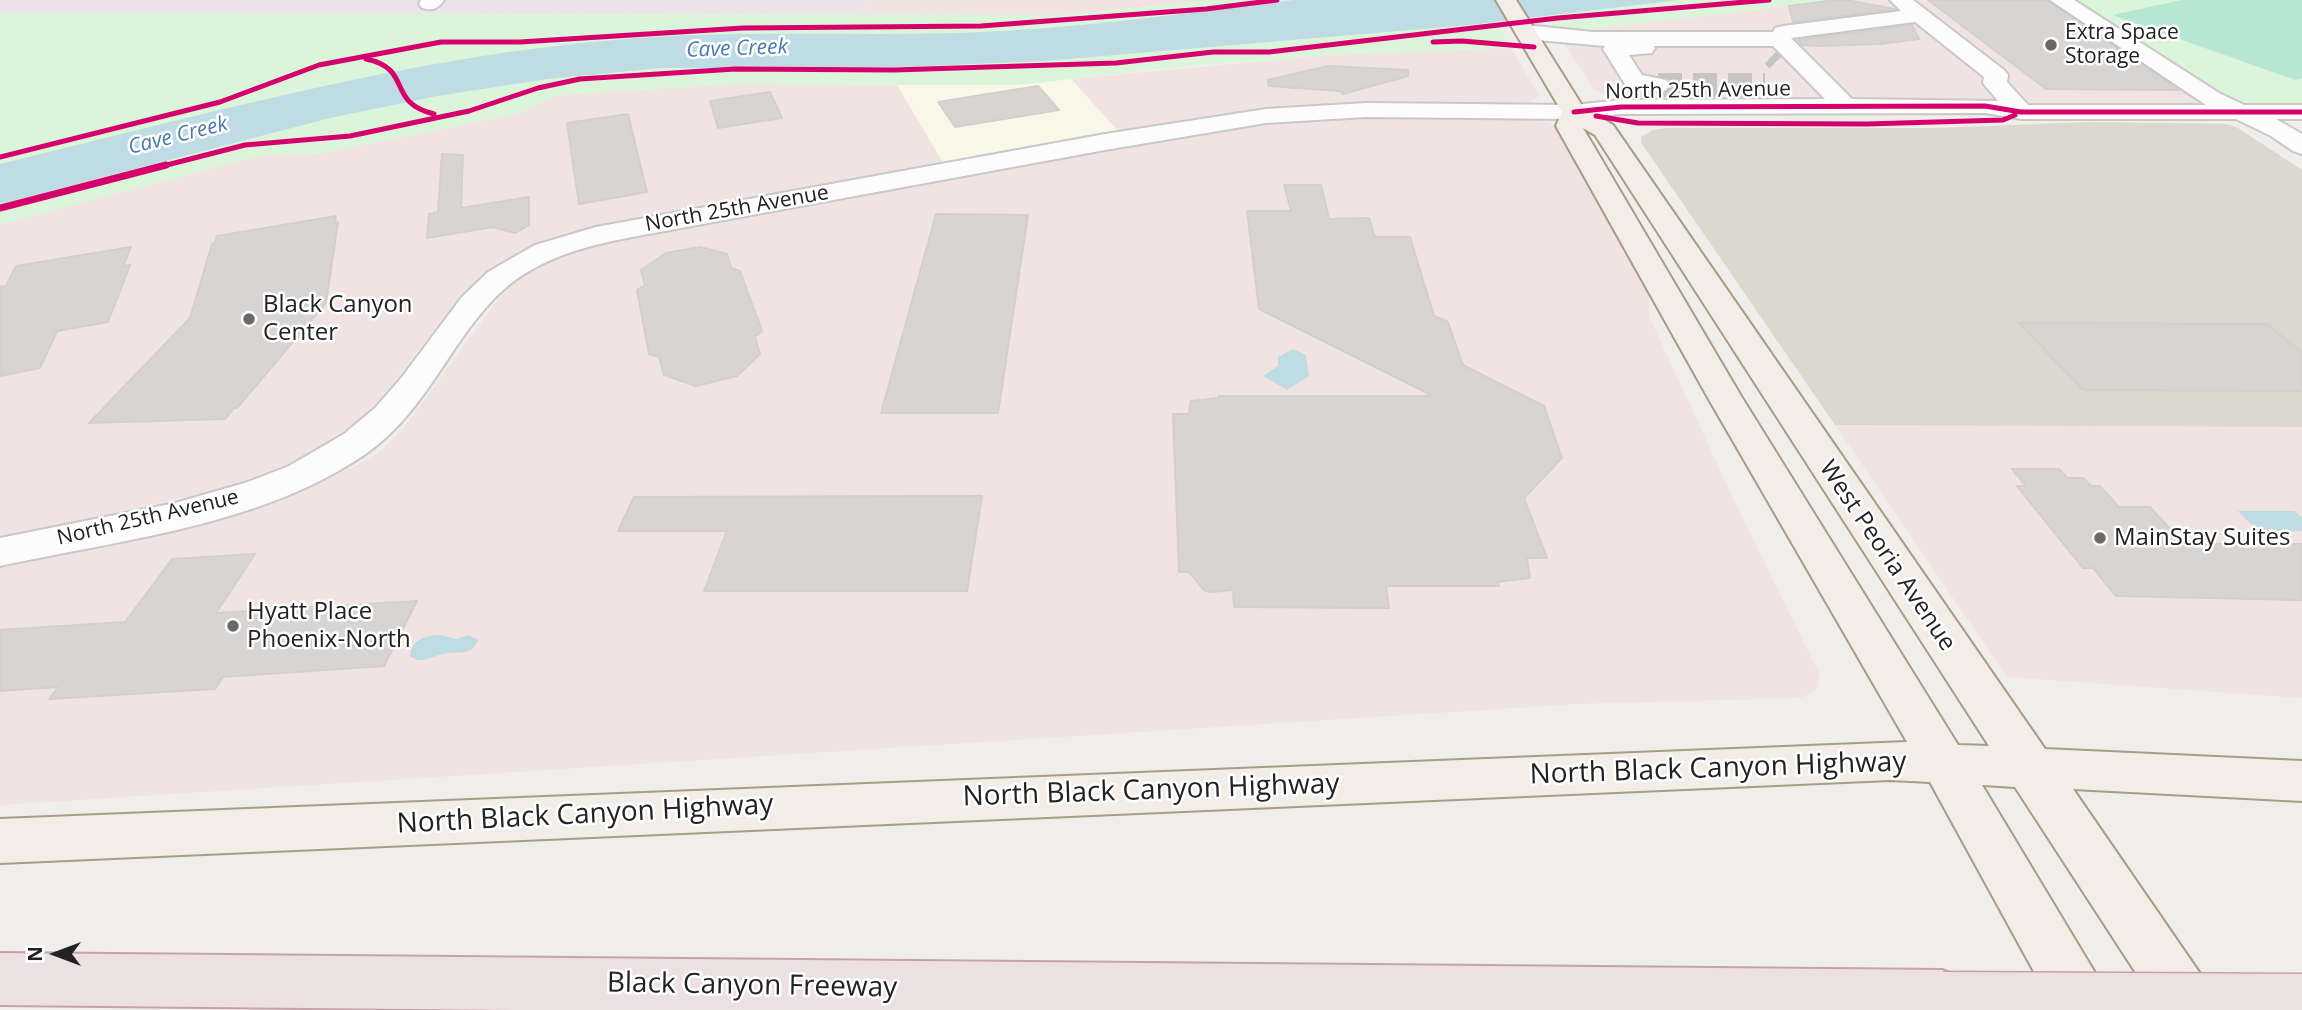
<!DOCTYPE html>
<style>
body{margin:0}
#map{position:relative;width:2302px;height:1010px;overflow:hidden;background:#f0eeeb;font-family:"Open Sans",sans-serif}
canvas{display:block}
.north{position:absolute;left:21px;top:919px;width:70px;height:70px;-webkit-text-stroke:5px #fff;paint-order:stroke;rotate:270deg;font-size:19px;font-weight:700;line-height:28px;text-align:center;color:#222}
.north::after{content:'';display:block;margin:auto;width:24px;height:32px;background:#222;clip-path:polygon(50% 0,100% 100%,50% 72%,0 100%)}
</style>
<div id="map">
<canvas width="2302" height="1010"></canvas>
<div class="north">N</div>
</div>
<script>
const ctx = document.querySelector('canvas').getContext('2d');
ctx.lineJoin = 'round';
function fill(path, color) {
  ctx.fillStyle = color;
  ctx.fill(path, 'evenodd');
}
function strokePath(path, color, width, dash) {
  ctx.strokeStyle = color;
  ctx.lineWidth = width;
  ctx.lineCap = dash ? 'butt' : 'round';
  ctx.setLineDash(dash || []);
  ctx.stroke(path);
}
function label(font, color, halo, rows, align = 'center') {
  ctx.font = font + ' "Open Sans",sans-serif';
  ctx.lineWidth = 5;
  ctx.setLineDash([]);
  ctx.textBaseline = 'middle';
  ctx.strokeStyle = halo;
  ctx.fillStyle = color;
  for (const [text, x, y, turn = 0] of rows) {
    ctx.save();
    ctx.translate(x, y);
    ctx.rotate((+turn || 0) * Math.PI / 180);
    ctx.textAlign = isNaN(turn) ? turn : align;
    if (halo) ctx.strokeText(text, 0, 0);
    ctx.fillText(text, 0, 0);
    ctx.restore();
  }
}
fill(new Path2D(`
 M868 0H1211L1067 15H861Z
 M1838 0H2072L2232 103 1633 102 1617 100 1595 90 1557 33Z
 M1511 48 1538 93V97L1530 103 1331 104 1272 108 1205 116 1119 132 1071 79 1329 55Z
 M734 84 897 85 944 164 617 223 572 233 524 250 486 272 460 297 367 416 326 449 276 473 227 488 0 538V224L263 155 317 154 520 113 556 95Z
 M1355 119H1524L1548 123 1560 129 1601 199 1649 295V316L1739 511 1820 675 1817 690 1800 698 1577 704 0 805V567L230 515 290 496 342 473 378 453 402 430 502 294 521 277 539 265 568 252 595 244 1212 132 1301 121Z
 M1835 425 2302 427V698L2007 677Z`), '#f1e3e1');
fill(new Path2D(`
 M0 0H868L861 15 0 13Z`), '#ede4e9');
fill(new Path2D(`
 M1071 79 1119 132 944 164 897 85H1017Z`), '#f8f7e8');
fill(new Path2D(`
 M2092 122 2227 124 2238 128 2302 170V427L1835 425 1642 144 1641 137 1653 130 1665 128H1934Z`), '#d9d9cd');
fill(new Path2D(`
 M1211 0H1484L1511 48 1329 55 1176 67 1017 85 734 84 556 95 520 113 317 154 263 155 0 224V13L1067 15Z
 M1535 0H1838L1557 33Z
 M2072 0H2302V103H2232Z`), '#daf5da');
fill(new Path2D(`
 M2182 0H2302V78L2295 80 2112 15Z`), '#b7e6d2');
fill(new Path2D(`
 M1294 0H1679L1469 25 1045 61 901 67 660 68 547 79 437 96 330 118 0 204V164C207 114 411 56 625 39 736 30 848 36 960 33 1072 29 1183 14 1294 0Z
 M1293 349 1306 355 1309 376 1287 390 1263 376 1278 366V357Z
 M2238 511H2294L2302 518V531H2258Z
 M441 635 456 639 468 635 478 640C471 658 458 650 443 654 431 656 421 665 410 656 411 639 427 635 441 635Z`), '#bfdbe3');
const building = new Path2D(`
 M1836 0H1846L1895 9 1793 22 1789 6Z
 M1928 0H2047L2179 90 2046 89Z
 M1912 25 1919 39 1880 44 1820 46 1802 45 1798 40Z
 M1328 66 1408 70V76L1343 94 1340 91 1269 86 1268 80Z
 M1038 86 1059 110 955 127 938 102Z
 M770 92 782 118 718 128 710 101Z
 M628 114 647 192 579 204 567 123Z
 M442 154 463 155 461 208 529 197V225L515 233 493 227 427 238 429 214 438 212Z
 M1284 185H1321L1329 219 1369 218 1375 237H1410L1434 316 1448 322 1463 365 1544 406 1562 458 1524 498 1547 558H1527L1530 578 1497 582 1499 586H1386L1389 608 1234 607 1233 590 1211 592 1204 590 1189 572H1179L1173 414H1189L1191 401 1219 398V396H1433L1259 309 1247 211H1291Z
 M936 214 1028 215 998 413H881Z
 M336 216 335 223 338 222 326 303 237 408H234L225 419 89 423 190 318 212 244 215 243 217 236Z
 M131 247 123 266 130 265 108 322 57 331 40 368 0 376V287L6 286 16 266Z
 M700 247 727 254 731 268 740 271 762 331 755 337 760 354 737 376 696 386 664 375 659 357 649 354 637 290 645 285 641 270 666 253Z
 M2019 323 2267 324 2302 352V391L2083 390Z
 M2012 469H2059L2067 478H2083L2091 486H2100L2119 507H2150L2184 544H2302V600L2116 596 2093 568H2083L2017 486H2026Z
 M982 496 967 591H704L727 531H618L634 497Z
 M255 554 216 613 417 601 384 666 223 677 215 689 49 699 58 687 0 691V630L125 622 172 559Z`);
fill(building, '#d7d4d2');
strokePath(building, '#d3d0cc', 2);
strokePath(new Path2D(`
 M1773 55 1778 60
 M1658 85H1765`), '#c7c5c3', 24, [24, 11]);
const minor = new Path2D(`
 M421 0H444C438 9 432 11 422 8L419 4Z
 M1890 0H1913L2004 70 2008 75 2007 82 2028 105H2206L2050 0H2074L2219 93 2244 105H2302V119H2276L2302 134V154L2293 151 2271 136 2236 119H2021L1985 113 1621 114 1574 119 1366 117 1266 123 1105 150 632 237C586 246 538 258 502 291 451 338 428 410 367 453 264 525 120 540 0 566V538L175 503 248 482 289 466 344 434 375 408 402 377 462 297 488 272 535 245 596 227 1105 134 1266 109 1366 103 1574 105 1621 100 1825 99 1773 46H1653L1655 48 1652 53 1629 55 1642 75 1666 80 1670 85 1666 90 1658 92 1626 86 1603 49 1605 46 1526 39 1518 37 1515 32 1518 27 1526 25 1593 32H1773L1775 28 1783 26 1901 11ZM1915 22 1984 77 1983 83 1998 101 1852 99 1791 38Z`);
const major = new Path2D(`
 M1496 0H1516L1583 107 1613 125 2045 749 2302 761V801L2073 789 2212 991 2220 1010H2160L2015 787 1982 785 2106 991 2114 1010H2055L1930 782 1890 780 0 863V819L1907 742 1707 396 1556 126 1562 112ZM1583 128 1595 135 1989 746 1958 745 1741 396Z`);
const highway = new Path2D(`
 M0 953 1943 970 1963 978 1971 997 1965 1010H512L0 1005Z`);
strokePath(minor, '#c9c8c7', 4);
strokePath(major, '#a79c86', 4);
strokePath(highway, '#c5a2ac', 4);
fill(minor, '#fdfcfc');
fill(major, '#f3ede7');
fill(highway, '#ece0e2');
const highwayBridge = new Path2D(`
 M1943 997 2302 999`);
strokePath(highwayBridge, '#c5a2ac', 53, []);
strokePath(highwayBridge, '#ece0e2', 50);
strokePath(new Path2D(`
 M1433 42 1462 41 1534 47
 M366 59C414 69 385 102 434 114
 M1574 112 1621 107 1985 106 2021 112H2302
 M1596 116 1638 123 1867 124 2003 120 2015 115
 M0 157 220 102 319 65 441 42H520L743 28 981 26 1206 9 1277 0
 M159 167 245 145 350 136 469 111 538 88 580 79 735 69 894 70 1116 63 1213 52H1269L1558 18 1769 0`), '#d6006c', 5);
strokePath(new Path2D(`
 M0 208 166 165`), '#d6006c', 7);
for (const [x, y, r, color] of [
 [2051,45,7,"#6a6968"],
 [249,319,7,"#6a6968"],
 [2100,538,7,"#6a6968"],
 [233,626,7,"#6a6968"]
]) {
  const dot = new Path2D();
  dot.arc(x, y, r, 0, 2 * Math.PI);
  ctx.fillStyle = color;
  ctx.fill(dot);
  strokePath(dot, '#fff', 2.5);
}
label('21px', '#222', '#fff', [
 ["Extra Space",2065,33],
 ["Storage",2065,57]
], 'left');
label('italic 21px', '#4a7aab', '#fff', [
 ["Cave Creek",737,49,-2],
 ["Cave Creek",178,136,-14]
]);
label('21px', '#222', '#fff', [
 ["North 25th Avenue",1698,91,-1],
 ["North 25th Avenue",737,209,-10],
 ["North 25th Avenue",148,518,-13]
]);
label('24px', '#222', '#fff', [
 ["Black Canyon",263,305],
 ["Center",263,333],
 ["MainStay Suites",2114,538],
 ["Hyatt Place",247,612],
 ["Phoenix-North",247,640]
], 'left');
label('24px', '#222', '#fff', [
 ["West Peoria Avenue",1887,556,56]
]);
label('28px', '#222', '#fff', [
 ["North Black Canyon Highway",1718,769,-2],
 ["North Black Canyon Highway",1151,791,-2],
 ["North Black Canyon Highway",585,815,-3],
 ["Black Canyon Freeway",752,986,1]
]);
</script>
